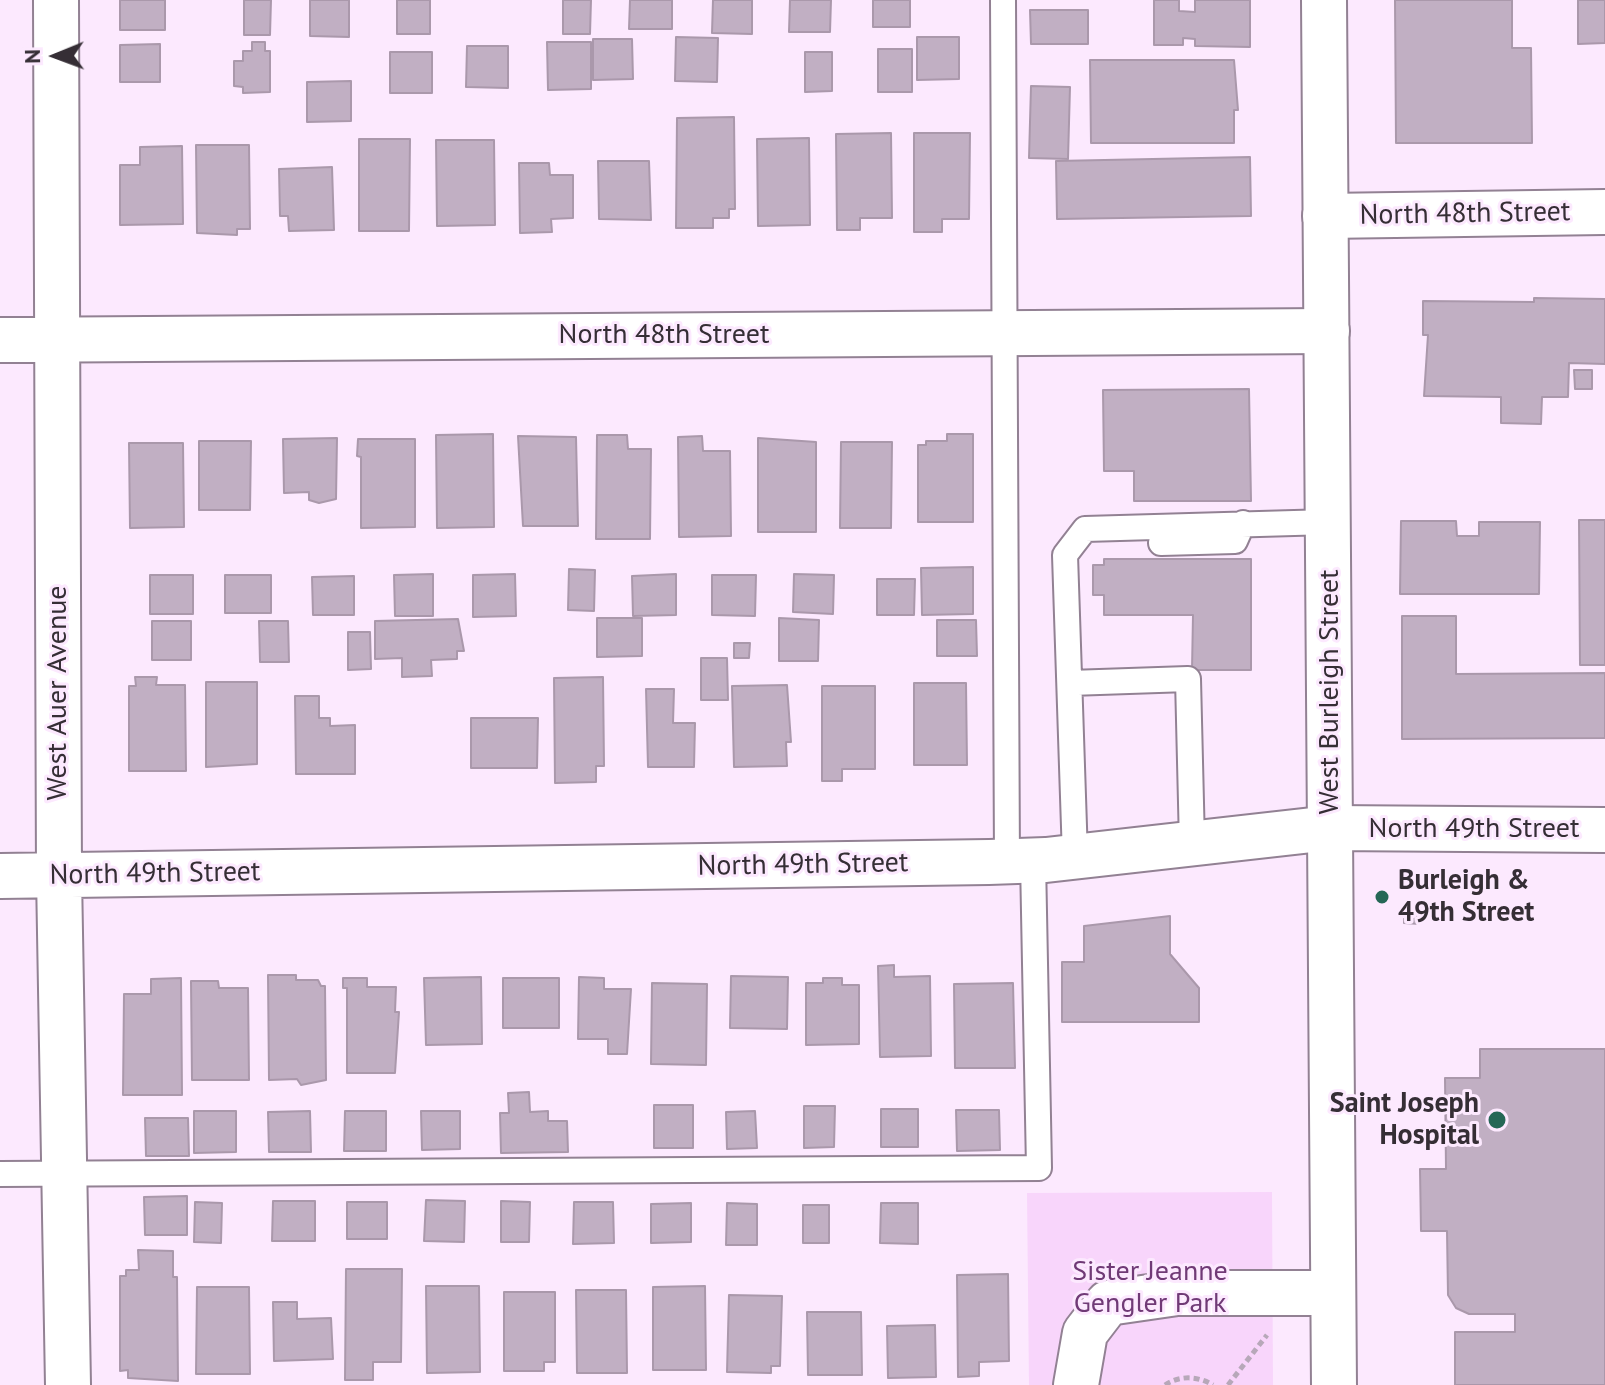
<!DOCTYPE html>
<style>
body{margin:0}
#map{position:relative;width:1605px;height:1385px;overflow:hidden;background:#fce9fe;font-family:"PT Sans",sans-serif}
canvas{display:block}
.north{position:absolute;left:16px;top:16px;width:80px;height:80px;-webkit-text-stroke:6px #fce9fe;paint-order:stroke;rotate:269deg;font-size:22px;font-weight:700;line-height:32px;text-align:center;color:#352e35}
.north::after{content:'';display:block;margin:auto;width:28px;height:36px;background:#352e35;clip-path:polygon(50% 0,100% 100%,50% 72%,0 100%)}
</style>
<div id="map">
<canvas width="1605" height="1385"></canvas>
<div class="north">N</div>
</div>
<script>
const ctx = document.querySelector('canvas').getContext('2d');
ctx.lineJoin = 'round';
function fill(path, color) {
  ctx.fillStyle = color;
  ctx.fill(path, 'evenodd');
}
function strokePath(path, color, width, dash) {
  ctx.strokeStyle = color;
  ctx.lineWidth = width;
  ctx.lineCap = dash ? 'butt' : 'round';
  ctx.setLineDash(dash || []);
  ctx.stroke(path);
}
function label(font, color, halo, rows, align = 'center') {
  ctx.font = font + ' "PT Sans",sans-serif';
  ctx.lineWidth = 6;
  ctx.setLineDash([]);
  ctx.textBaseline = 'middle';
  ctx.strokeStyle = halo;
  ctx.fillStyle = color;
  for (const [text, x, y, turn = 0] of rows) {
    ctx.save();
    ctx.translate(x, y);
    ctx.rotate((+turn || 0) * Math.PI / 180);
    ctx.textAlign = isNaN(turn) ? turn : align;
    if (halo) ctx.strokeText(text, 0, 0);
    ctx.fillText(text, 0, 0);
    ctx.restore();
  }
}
fill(new Path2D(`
 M1272 1192 1273 1385H1029L1027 1193Z`), '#f8d5fb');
const building = new Path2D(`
 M120 0H165V30H120Z
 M244 0H271L270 35H244Z
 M310 0H349V37L310 36Z
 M397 0H430V34H397Z
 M563 0H591L590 34H563Z
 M630 0H672V29H629Z
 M713 0H752V34L712 33Z
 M790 0H831L830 32H789Z
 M873 0H910V27H873Z
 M1154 0H1179V11L1195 12V0H1250V47L1195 46V39L1183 38V45H1154Z
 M1395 0H1512V48H1531L1532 143H1396Z
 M1578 0H1605V43L1578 44Z
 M1030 10H1088V44H1031Z
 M676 37 718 38 717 82 675 81Z
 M917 37H959V79L917 80Z
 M593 39H632L633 79 593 80Z
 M252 42H265V51H270V92L243 93V87L234 86V61H243V51H252Z
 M547 42H591V89L548 90Z
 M160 44V82H120V45Z
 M467 46H508V88L466 87Z
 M878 49H912V92H878Z
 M390 52H432V93H390Z
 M805 52H832V91L805 92Z
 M1090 60H1234L1238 110H1234V143H1091Z
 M351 81V121L307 122V82Z
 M1031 86 1070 87 1068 159 1029 158Z
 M734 117 735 209H729V218H713V228H676L677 118Z
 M891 133 892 218H860V230H837L836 134Z
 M914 133H970L969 219H942V232H914Z
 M809 138 810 225 758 226 757 139Z
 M359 139H410L409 231H359Z
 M436 140H494L495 225 437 226Z
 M196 145H249L250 229H237V235L197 233Z
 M182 146 183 224 120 225V165H140V147Z
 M1250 157 1251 216 1057 219 1056 161Z
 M598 161H649L651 220 599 219Z
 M519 163H549L550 175H573V218L551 219 552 232 520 233Z
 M332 167 334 230 289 231 288 216H280L279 169Z
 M1534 298 1605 299V364L1569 363 1568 397H1542L1541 424 1501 423V397L1424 396 1428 335H1423V301L1534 302Z
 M1574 370H1592V389H1575Z
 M1249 389 1251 501H1134V471H1104L1103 390Z
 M493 434 494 527 437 528 436 435Z
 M947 434H973V522H918V445H926V441H947Z
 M597 435H627L628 449H651L650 539H596Z
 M518 436 576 437 578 526H523Z
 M702 436 703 451H730L731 536 679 537 678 437Z
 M337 438 336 499 319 503 309 500V492L284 493 283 439Z
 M758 438 816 442V532H758Z
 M358 439H415V527L361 528V457L357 456Z
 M199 441H251L250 510H199Z
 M841 442H892L891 528H840Z
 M129 443H183L184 527 130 528Z
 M1579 520H1605V665H1580Z
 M1401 521H1456L1457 536H1479V522H1540L1539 594H1400Z
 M1104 559H1251V670H1192L1193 615H1104V595H1093V565H1104Z
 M973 567V614L922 615 921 568Z
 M569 569 595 570 594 611 568 610Z
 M433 574V616H395L394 575Z
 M515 574 516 616 473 617V575Z
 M676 574V615L633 616 632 576Z
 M794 574 834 575 833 614 793 612Z
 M150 575H193V614H150Z
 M225 575H271V613H225Z
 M712 575H756L755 616 712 615Z
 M354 576V615H313L312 577Z
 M877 579H915L914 615H877Z
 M1402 616H1456V674L1605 673V738L1402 739Z
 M597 618H642V656L597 657Z
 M779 618 819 620 818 661H779Z
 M458 619 464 651H457V659L431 660 432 676 402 677V658L375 659V621Z
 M937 620H976L977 656H937Z
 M152 621H191V660H152Z
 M259 621H288L289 662H260Z
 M348 632H370L371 669 348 670Z
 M734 643H750L749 658H734Z
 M701 658H727L728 700H701Z
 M135 677H157L156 685H185L186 771H129V686H136Z
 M603 677 604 766H596V782L555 783 554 678Z
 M206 682H257V764L206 767Z
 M914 683H966L967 765H914Z
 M787 685 791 742H786L787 766 734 767 732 686Z
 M822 686H875V769H842V781H822Z
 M646 689H674L673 723H695L694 767H648Z
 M295 696H319V718H330V726L355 725V774H296Z
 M471 718H538L537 768H471Z
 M1405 908H1421L1420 924 1404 923Z
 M1170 916V954L1199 988V1022H1062V962H1084V926Z
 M894 965V977L930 976 931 1056 880 1057 878 966Z
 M268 975H296V980H318L321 986H325L326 1080 301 1085 297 1079 269 1080Z
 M731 976 788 977 787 1029 730 1028Z
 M481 977 482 1044 426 1045 424 978Z
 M579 977 604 978V989H631L627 1054H608V1039H578Z
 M181 978 182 1095H123L124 994H151V979Z
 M343 978H367V987H396L395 1012H399L395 1073H347V988H343Z
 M503 978H559V1028H503Z
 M823 978H842V985H859V1044L806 1045V983H823Z
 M191 981H218L219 988H248L249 1080H192Z
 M652 983 707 984 706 1065 651 1064Z
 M1013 983 1015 1068H955L954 984Z
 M1480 1049H1605V1385H1455V1332H1515V1314H1469L1456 1308 1448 1295 1447 1231H1421L1420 1169H1446L1445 1078H1480Z
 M529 1092 530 1112 548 1111V1121H567L568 1152 501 1153 500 1113H509L508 1093Z
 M654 1105H693V1148H654Z
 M804 1106H835L834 1147 804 1148Z
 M881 1109H918V1147H881Z
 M956 1110H999L1000 1150 957 1151Z
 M194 1111H236V1152L194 1153Z
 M310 1111 311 1152H269L268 1112Z
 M345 1111H386V1151H344Z
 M421 1111H460V1149L422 1150Z
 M755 1111 757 1148 727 1149 726 1112Z
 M145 1118H188L189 1156H146Z
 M187 1196V1235H145L144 1197Z
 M426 1200 465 1201 464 1242 424 1241Z
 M273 1201H315V1241H272Z
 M501 1201 530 1202 529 1242H501Z
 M195 1202 222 1203 221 1243 194 1242Z
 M347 1202H387V1239H347Z
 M574 1202H613L614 1243 573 1244Z
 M691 1203V1242L651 1243V1204Z
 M727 1203 757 1204V1245H726Z
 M881 1203H918V1244L880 1243Z
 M803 1205H829V1243H803Z
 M138 1250 173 1251V1277H177L178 1381 128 1378V1370L120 1371V1276H126V1270H139Z
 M346 1269H402L401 1362H373V1380H345Z
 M1008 1274 1009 1361 979 1362V1376L958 1377 957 1275Z
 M426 1286H479L480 1372 427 1373Z
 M705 1286 706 1370H653V1287Z
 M197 1287H249L250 1374H196Z
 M576 1290H626L627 1373H577Z
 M504 1292H555V1362H544V1371H504Z
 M729 1295 782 1296 780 1366H771V1373L727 1372Z
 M273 1302H297V1319L331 1318 333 1359 274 1361Z
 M807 1312H861L862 1375H808Z
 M935 1325 936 1377 888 1378 887 1326Z`);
fill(building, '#c1afc3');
strokePath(building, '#aa98ab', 2);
const service = new Path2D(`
 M1003 0 1007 862
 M1161 543 1235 541 1243 523
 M1070 683 1188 679 1192 844
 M1075 857 1065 555 1085 529 1329 522
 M0 1174 1039 1168 1033 861`);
const minor = new Path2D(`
 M56 0 59 876 68 1385
 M1325 216 1605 212
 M0 340 1327 331
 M0 876 989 862 1046 860 1330 828 1605 830
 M1076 1385 1085 1333 1108 1303 1177 1293H1333`);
const secondary = new Path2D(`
 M1324 0 1334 1385`);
strokePath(service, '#928193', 28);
strokePath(minor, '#928193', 48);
strokePath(secondary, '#928193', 48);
strokePath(new Path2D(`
 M1165 1385C1180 1375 1198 1376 1213 1385
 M1228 1385 1267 1335`), '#b7a8b9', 5, [6, 4]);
strokePath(service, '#fff', 24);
strokePath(minor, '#fff', 44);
strokePath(secondary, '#fff', 44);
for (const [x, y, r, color] of [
 [1382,897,8,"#256756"],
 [1497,1120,10,"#256756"]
]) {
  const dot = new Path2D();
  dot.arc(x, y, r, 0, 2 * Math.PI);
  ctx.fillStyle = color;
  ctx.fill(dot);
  strokePath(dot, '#fce9fe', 3);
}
label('28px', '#352e35', '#fce9fe', [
 ["North 48th Street",1465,214,-1],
 ["North 48th Street",664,335],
 ["West Burleigh Street",1330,692,-90],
 ["West Auer Avenue",58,693,-90],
 ["North 49th Street",1474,829],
 ["North 49th Street",803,865,-1],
 ["North 49th Street",155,874,-1]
]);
label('bold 28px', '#352e35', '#fce9fe', [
 ["Burleigh &",1398,881],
 ["49th Street",1398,913],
 ["Saint Joseph",1479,1104,"right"],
 ["Hospital",1479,1136,"right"]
], 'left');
label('28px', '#703a76', '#fce9fe', [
 ["Sister Jeanne",1150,1272],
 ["Gengler Park",1150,1304]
]);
</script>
